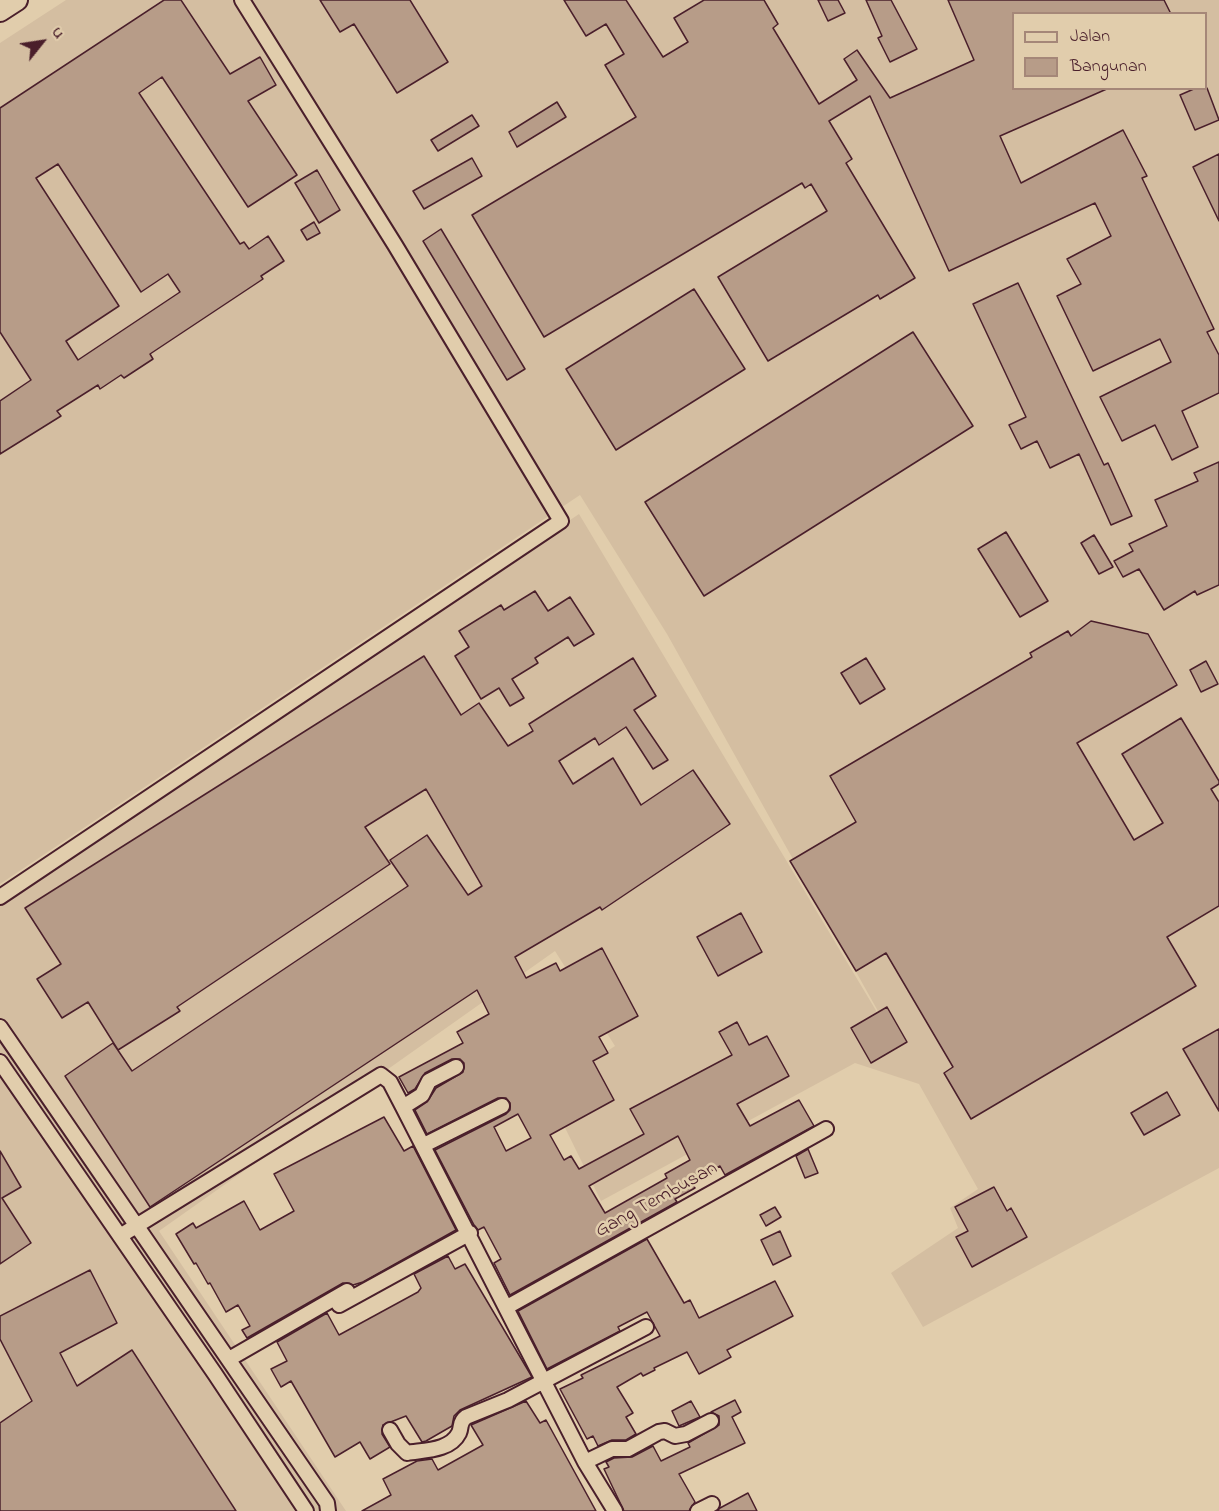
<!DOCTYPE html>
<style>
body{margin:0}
#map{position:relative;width:1219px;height:1511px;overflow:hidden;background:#e1cdac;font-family:"Indie Flower",sans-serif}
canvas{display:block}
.legend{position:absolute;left:1012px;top:12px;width:195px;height:78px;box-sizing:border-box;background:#e1cdac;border:2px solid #a58778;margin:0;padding:8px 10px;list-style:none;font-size:18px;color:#4a1f2b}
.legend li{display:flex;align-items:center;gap:12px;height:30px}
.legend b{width:30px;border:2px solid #a58778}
.north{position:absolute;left:12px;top:12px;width:60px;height:60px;-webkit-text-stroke:4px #e1cdac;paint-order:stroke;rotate:60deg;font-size:16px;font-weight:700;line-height:24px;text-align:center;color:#4a1f2b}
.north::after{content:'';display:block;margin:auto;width:21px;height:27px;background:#4a1f2b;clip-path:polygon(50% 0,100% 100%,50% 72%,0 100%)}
</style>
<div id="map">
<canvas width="1219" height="1511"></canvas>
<ul class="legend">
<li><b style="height:8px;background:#e1cdac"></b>Jalan</li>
<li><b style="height:16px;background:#b79c88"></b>Bangunan</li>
</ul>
<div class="north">U</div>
</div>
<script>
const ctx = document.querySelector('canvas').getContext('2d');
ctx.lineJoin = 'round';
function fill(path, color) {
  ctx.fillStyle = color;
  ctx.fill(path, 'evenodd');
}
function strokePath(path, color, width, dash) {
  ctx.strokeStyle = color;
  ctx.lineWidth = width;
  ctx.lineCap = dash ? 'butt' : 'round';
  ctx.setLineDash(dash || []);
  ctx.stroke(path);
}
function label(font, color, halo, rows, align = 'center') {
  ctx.font = font + ' "Indie Flower",sans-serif';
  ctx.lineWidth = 5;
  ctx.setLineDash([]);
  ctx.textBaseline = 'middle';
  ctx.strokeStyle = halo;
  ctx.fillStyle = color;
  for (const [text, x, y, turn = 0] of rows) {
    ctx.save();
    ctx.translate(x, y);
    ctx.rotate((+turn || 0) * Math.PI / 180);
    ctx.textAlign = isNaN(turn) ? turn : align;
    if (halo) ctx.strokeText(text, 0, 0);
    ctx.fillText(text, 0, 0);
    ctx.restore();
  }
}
fill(new Path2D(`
 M66 0H1219V1168L923 1327 891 1273 958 1228 950 1208 978 1189 919 1084 855 1063 601 1201 547 1091 615 1046 555 951 159 1231 346 1511H0V906L579 514 902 1054 667 634 580 495 0 884V43ZM1014 14H1206V88H1014Z`), '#d4bea1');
const building = new Path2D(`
 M164 0H181L230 74 260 57 276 85 248 101 297 175 248 207 162 77 139 93 240 244 244 242 249 249 268 236 284 261 261 276 263 279 150 354 153 359 124 378 121 375 100 389 98 385 57 411 61 416 0 454V401L31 380 0 332V108ZM58 164 141 292 168 274 180 292 78 360 66 341 119 306 36 178Z
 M320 0H410L448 62 397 93 354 24 340 32Z
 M564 0H626L663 57 688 42 674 18 704 0H764L778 24 773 28 819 104 857 80 844 59 857 50 890 98 974 60 948 0H1164L1171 14H1014V88H1109L1000 136 1021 183 1123 130 1147 176 1142 178 1214 329 1207 332 1219 355V393L1182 411 1198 447 1172 460 1155 425 1122 441 1100 397 1171 362 1160 339 1093 371 1057 296 1081 284 1067 259 1111 236 1095 203 949 271 870 96 829 121 852 159 846 163 915 278 880 299 878 295 768 361 718 277 827 211 811 184 805 188 802 183 544 337 472 215 636 117 605 65 624 54 606 24 586 36Z
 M818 0H838L845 13 828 21Z
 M866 0H891L917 49 890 62 878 38 882 36Z
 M1196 88H1207L1219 120 1195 130 1180 95Z
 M557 102 566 117 517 147 509 132Z
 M472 115 479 126 438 151 431 140Z
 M1219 154V221L1193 167Z
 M472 158 482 176 424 209 413 191Z
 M317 170 340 210 319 223 295 183Z
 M314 222 320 233 307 240 301 230Z
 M441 229 525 369 507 380 423 241Z
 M1018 283 1104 465 1108 463 1132 516 1111 525 1079 454 1050 468 1037 441 1021 449 1009 425 1026 417 973 304Z
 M694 289 745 369 616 450 566 369Z
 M913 332 973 426 704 596 645 502Z
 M1219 462V585L1197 595 1195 591 1164 610 1139 569 1123 577 1114 561 1133 551 1129 544 1167 526 1155 500 1198 481 1194 473Z
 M1006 532 1048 601 1020 617 978 549Z
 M1094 535 1113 567 1099 574 1081 543Z
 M535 591 548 611 570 597 594 634 574 646 568 637 535 658 538 663 512 679 524 698 510 706 499 688 481 699 455 656 469 647 459 631 501 605 504 610Z
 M1091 621 1148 634 1177 685 1077 743 1134 840 1163 823 1122 754 1181 718 1219 781V784L1211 789 1219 802V906L1167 937 1196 986 971 1119 944 1073 953 1067 886 953 856 971 790 861 856 822 830 776 1032 657 1030 653 1068 631 1071 636Z
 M424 656 461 715 479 703 508 746 533 731 529 724 633 658 656 696 634 710 668 760 653 769 626 727 599 745 595 738 559 761 573 784 613 758 641 805 693 770 730 824 602 910 600 907 515 957 526 978 556 963 560 971 602 948 638 1016 599 1037 608 1053 593 1061 614 1100 550 1135 564 1160 571 1156 579 1169 644 1134 630 1109 732 1055 719 1032 737 1022 749 1045 767 1036 789 1076 737 1104 750 1126 799 1100 814 1126 725 1175 720 1166 691 1182 695 1188 675 1199 677 1202 510 1295 494 1263 501 1259 484 1227 478 1230 474 1225 435 1150 506 1114 510 1110V1103L506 1098H498L427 1134 415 1110 427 1102 436 1088 463 1072 464 1063 460 1059H452L425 1073 415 1089 408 1093 399 1077 463 1043 457 1032 489 1014 477 990 150 1207 65 1076 113 1043 132 1071 408 886 390 860 427 835 468 895 482 886 426 789 365 827 390 864 177 1007 180 1011 118 1050 88 1002 62 1018 37 979 61 964 25 908ZM518 1114 531 1138 506 1151 494 1127ZM678 1136 690 1160 665 1174 667 1178 605 1213 589 1186Z
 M866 658 885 689 860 704 841 673Z
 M1206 661 1218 684 1201 692 1190 670Z
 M741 913 762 952 718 976 697 937Z
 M887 1007 907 1042 871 1063 851 1028Z
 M1219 1029V1111L1183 1049Z
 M1167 1092 1180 1115 1144 1135 1131 1113Z
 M384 1117 404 1151 413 1146 456 1230 363 1282 353 1285 343 1283 247 1338 242 1330 250 1326 238 1305 226 1312 210 1283 208 1284 196 1263 194 1264 176 1234 193 1223 196 1228 244 1201 260 1230 294 1211 274 1174Z
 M808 1149 818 1173 805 1178 796 1156Z
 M0 1151 21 1187 2 1198 31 1243 0 1264Z
 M994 1187 1007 1211 1011 1208 1027 1237 972 1267 956 1237 968 1231 955 1207Z
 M775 1207 781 1217 766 1226 760 1215Z
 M780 1231 791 1256 773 1265 761 1240Z
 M647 1239 684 1303 690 1300 699 1318 775 1281 793 1316 727 1350 731 1357 699 1374 687 1352 654 1368 655 1370 643 1376 641 1373 617 1387 633 1413 626 1417 636 1434 626 1440H612L598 1446 593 1436 587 1439 560 1389 583 1378 581 1375 660 1336 647 1312 618 1327 620 1331 547 1369 518 1311Z
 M448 1256 455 1269 465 1264 532 1377 460 1410 454 1416 452 1426 426 1441 422 1442 406 1416 383 1425 382 1434 390 1447 370 1459 360 1442 335 1457 291 1381 281 1387 271 1369 287 1361 277 1342 327 1313 339 1335 418 1292 421 1288 414 1274Z
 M90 1270 117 1323 60 1353 77 1386 132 1350 236 1511H0V1423L32 1401 0 1339V1316Z
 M735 1400 741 1412 732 1417 745 1443 679 1474 695 1502 689 1511H624L604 1469 609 1467 606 1462 614 1458 632 1457 653 1446 661 1461 690 1447 688 1443 719 1425V1416L711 1412Z
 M526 1401 540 1423 546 1420 596 1511H362L391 1495 383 1479 417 1461 432 1459 438 1470 483 1445 471 1425Z
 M691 1401 700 1417 679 1426 672 1411Z
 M748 1493 757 1511H717L720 1508Z`);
fill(building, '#b79c88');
strokePath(building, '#4a1f2b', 1.5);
const street = new Path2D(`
 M0 897 561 521 395 245 242 0
 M0 1027 327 1503 328 1511
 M0 1062 215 1374 306 1511
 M403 1107 422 1095 429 1081 456 1067
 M424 1145 502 1106
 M120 1236 381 1075 390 1082 403 1107 585 1462 615 1511
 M339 1305 470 1233
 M507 1307 826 1129
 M229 1359 347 1291
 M390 1430 398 1444 407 1453C424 1450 450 1451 459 1433 462 1426 459 1422 466 1417L508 1400 646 1327
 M585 1462 612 1449H628L659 1432 665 1431 675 1436 686 1434 711 1421
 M698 1511 712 1504`);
const secondary = new Path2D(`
 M0 11 17 0`);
strokePath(street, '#4a1f2b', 18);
strokePath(secondary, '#4a1f2b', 24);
strokePath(street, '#e1cdac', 14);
strokePath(secondary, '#e1cdac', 20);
label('20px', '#4a1f2b', '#e1cdac', [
 ["Gang Tembusan",657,1201,-29]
]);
</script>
